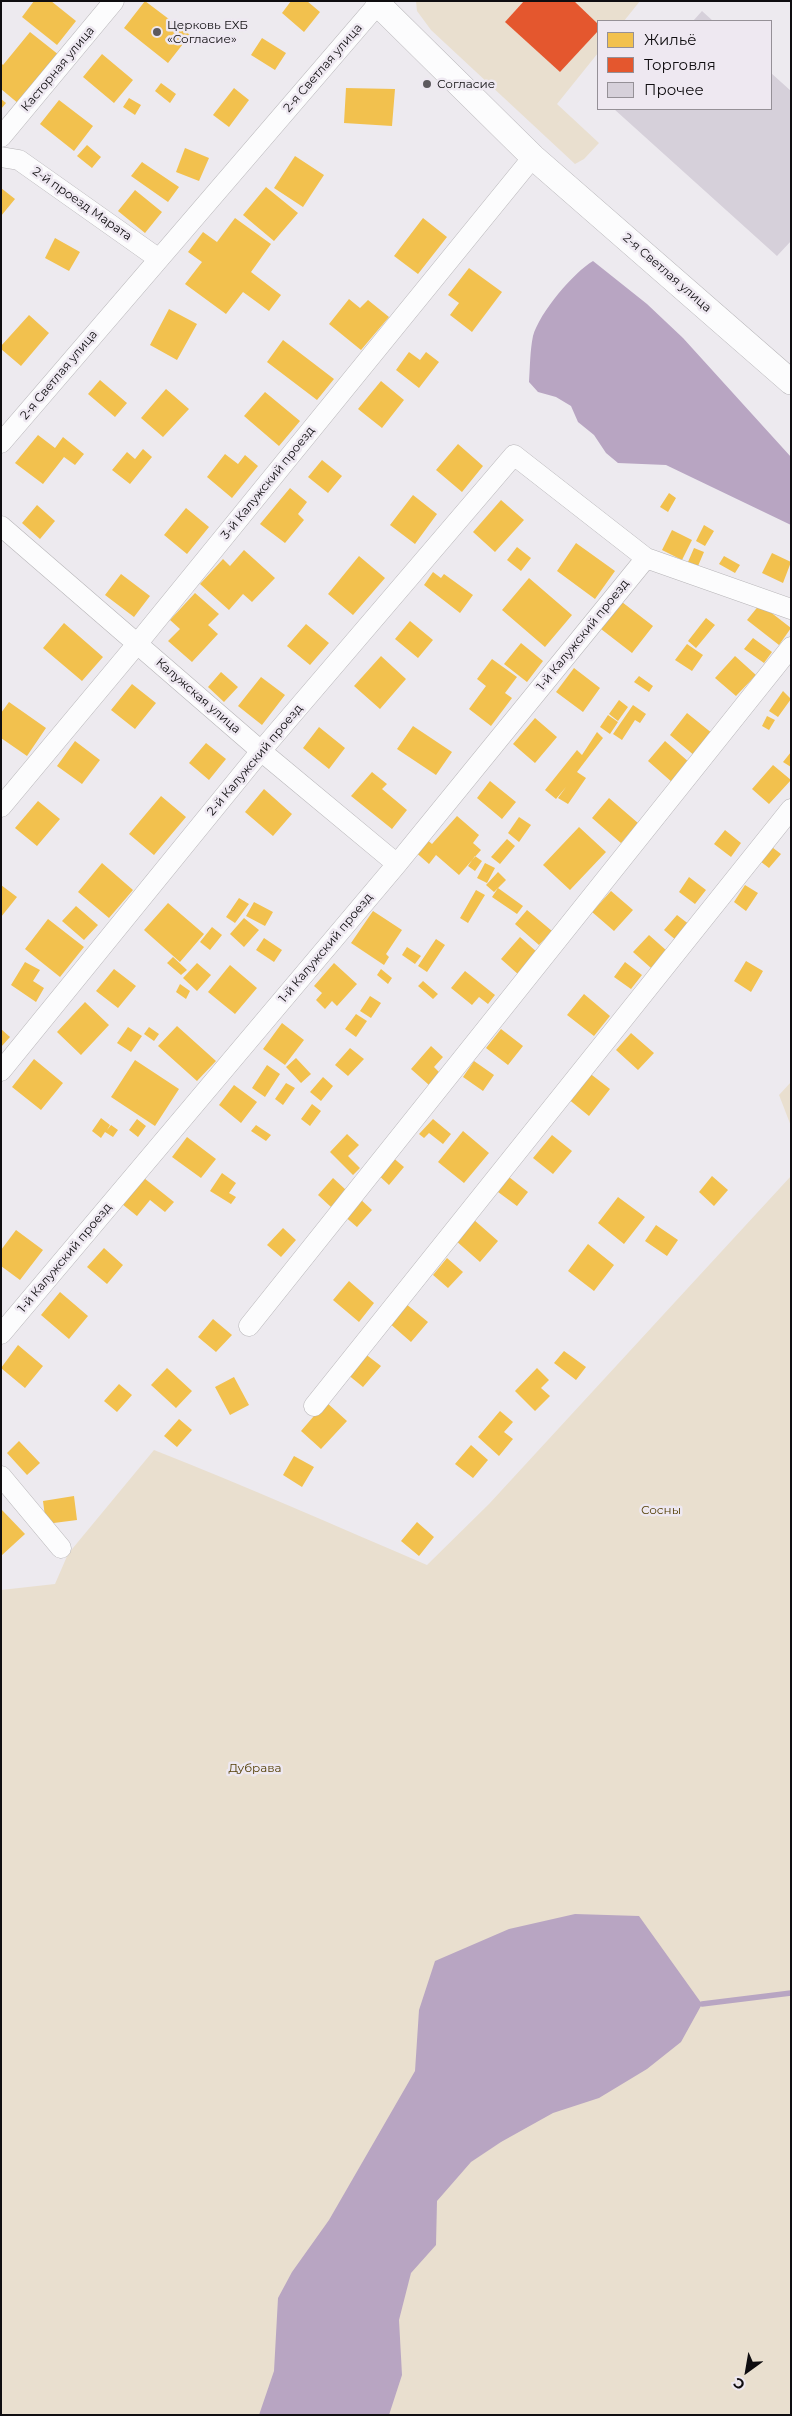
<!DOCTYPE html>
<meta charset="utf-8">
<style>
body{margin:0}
#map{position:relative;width:792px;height:2416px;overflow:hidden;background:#edeaef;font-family:Montserrat,sans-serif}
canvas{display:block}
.frame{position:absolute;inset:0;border:2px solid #0f0d10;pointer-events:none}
.legend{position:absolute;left:597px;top:20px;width:175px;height:90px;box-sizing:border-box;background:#eee8f1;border:1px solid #959097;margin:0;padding:6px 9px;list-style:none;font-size:15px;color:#0f0d10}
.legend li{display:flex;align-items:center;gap:10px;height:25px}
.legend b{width:25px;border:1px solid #959097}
.north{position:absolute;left:722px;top:2346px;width:50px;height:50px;-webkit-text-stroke:4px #eee8f1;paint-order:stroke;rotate:212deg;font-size:14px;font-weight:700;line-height:20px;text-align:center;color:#0f0d10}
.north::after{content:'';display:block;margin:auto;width:18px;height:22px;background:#0f0d10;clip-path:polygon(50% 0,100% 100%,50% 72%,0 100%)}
</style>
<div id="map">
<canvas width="792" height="2416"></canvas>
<div class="frame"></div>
<ul class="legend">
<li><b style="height:14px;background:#f2c14e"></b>Жильё</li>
<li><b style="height:14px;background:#e4572e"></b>Торговля</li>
<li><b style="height:14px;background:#d6d0da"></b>Прочее</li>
</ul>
<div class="north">С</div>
</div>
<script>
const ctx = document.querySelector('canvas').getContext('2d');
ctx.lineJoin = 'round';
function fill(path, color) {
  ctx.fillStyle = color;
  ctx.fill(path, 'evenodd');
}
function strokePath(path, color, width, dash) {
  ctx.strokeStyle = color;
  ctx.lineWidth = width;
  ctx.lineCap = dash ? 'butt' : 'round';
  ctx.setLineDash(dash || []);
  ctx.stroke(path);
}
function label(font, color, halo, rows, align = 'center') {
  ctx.font = font + ' Montserrat,sans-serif';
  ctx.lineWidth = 5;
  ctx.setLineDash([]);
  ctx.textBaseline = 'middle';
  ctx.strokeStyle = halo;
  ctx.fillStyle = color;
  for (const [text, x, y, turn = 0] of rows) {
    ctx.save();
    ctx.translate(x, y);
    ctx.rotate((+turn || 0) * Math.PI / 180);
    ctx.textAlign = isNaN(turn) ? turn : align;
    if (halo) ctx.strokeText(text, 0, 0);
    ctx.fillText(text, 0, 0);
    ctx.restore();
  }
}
fill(new Path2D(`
 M416 1H640L624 21H598V53L557 104 599 143 584 159 575 164 431 30 417 11Z
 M791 1082V1126L779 1095Z
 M791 1176V2415H1V1590L55 1584 68 1554 154 1450C246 1486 336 1526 427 1565L489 1504Z`), '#e9dfcf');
fill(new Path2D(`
 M593 261 647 304 683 338 791 457V525L666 465 618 463 606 453 594 435 578 422 571 406 556 397 538 392 529 382C530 368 530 350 533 336 540 312 573 273 593 261Z
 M575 1914 639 1916 702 2004 681 2042 647 2069 599 2098 553 2113 501 2142 471 2162 437 2201 436 2245 411 2273 399 2320 402 2375 389 2415H259L274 2371 278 2298 292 2272 329 2220 415 2071 419 2010 435 1961 509 1929Z`), '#b8a5c2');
fill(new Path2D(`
 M34 1H51L76 21 57 45 22 17Z
 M145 1 190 35 168 63 124 28Z
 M291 1H307L320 12 304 32 282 13Z
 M30 32 59 55 19 104 1 89V63L3 65Z
 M262 38 286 53 275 70 251 55Z
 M102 54 133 80 114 103 83 77Z
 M161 83 176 94 170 103 155 91Z
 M234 88 249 100 229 127 213 115Z
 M346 88 395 89 392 126 344 123Z
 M129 98 141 105 135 115 123 107Z
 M1 99 6 103 1 109Z
 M59 100 93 126 74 151 40 124Z
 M87 145 101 157 92 168 77 156Z
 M185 148 209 158 199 181 176 172Z
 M295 156 324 175 303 207 274 188Z
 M142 162 179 187 168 202 131 176Z
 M266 187 298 213 274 241 243 215Z
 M1 188 15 199 1 216Z
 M135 190 162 212 145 233 118 211Z
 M235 218 271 244 251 272 281 295 269 311 243 292 226 314 185 284 202 262 188 252 203 232 217 242Z
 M423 218 447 237 418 274 394 256Z
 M55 238 80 252 69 271 45 258Z
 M469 268 502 292 472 332 450 315 459 303 448 295Z
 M349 299 360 308 368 300 389 317 361 350 329 324Z
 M169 309 197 324 177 360 150 345Z
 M29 315 49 333 21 366 1 349V346Z
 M283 340 334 379 317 400 267 362Z
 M409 352 420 360 426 352 439 362 419 388 396 370Z
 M100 380 127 403 115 417 88 394Z
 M381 381 404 400 382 428 358 409Z
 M166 389 189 409 163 437 141 418Z
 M265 392 300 421 279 446 244 416Z
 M38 435 55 448 63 437 84 454 75 465 64 457 43 484 15 463Z
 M458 444 483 466 462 492 436 470Z
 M143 449 152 457 130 484 112 470 127 452 135 459Z
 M225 454 238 464 245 455 258 466 232 498 207 477Z
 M322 460 342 476 328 493 308 477Z
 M290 488 307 502 298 514 304 520 285 543 260 524Z
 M669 493 676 498 668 512 660 507Z
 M413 495 437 514 415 544 390 525Z
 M501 500 524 520 495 552 473 532Z
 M37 505 55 521 40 539 22 523Z
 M186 508 209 527 187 554 164 535Z
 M704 525 714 531 705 546 696 541Z
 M672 530 692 540 682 560 662 550Z
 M576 543 615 571 595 599 557 571Z
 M517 547 531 558 521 571 507 560Z
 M694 548 704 552 698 566 688 562Z
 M244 550 275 578 252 602 243 594 229 610 200 584 223 559 230 566Z
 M772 553 791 562 783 583 762 573Z
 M359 556 385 578 353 615 328 594Z
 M724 556 740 565 735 573 719 564Z
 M433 572 441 578 444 574 473 595 460 613 424 585Z
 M121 574 150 596 134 617 105 595Z
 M529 578 572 615 545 647 502 610Z
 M195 593 219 614 208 625 218 634 192 662 168 641 180 629 170 620Z
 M622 602 653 626 632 653 601 629Z
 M760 604 791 628 779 645 747 620Z
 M706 618 715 625 696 648 688 641Z
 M410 621 433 640 418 658 395 639Z
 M64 623 103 657 82 681 43 648Z
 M306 624 329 643 310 665 287 646Z
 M753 638 772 652 764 663 744 649Z
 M521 643 543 661 527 682 504 664Z
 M687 644 703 655 692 671 675 660Z
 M381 656 406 679 380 709 354 686Z
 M735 656 756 675 736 696 715 678Z
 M492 659 517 677 505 693 512 698 491 726 469 709 486 686 477 679Z
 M574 668 600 688 583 712 556 692Z
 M221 672 238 687 224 702 208 687Z
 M639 676 653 686 649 692 634 682Z
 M261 677 285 695 262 725 238 706Z
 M132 684 156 703 135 729 111 710Z
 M783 691 791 699 778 717 769 711Z
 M619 700 628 707 618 721 609 714Z
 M9 702 46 728 27 756 1 738V713Z
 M633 705 646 714 640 723 635 720 622 740 613 734Z
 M687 713 713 734 695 756 670 735Z
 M608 715 618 722 610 734 600 727Z
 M767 716 775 720 769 730 762 726Z
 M535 718 557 737 535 763 513 744Z
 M413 726 452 752 436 775 397 749Z
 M319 727 345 748 329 769 303 748Z
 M597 732 603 738 577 772 586 778 568 804 558 798 566 787 556 799 545 790 577 750 582 755Z
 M75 741 100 760 82 784 57 766Z
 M665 741 690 763 673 783 648 761Z
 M206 743 226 759 209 780 189 763Z
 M791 752V767L783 762Z
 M773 765 791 780 769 804 752 789Z
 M372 772 387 784 382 789 407 810 392 829 351 796Z
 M490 781 516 802 502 819 477 798Z
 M264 789 292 814 273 836 245 812Z
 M161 796 186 817 154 855 129 834Z
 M609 798 638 823 621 843 592 818Z
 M38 801 60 819 37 846 15 828Z
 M457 816 479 835 473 843 481 850 459 875 436 855 429 864 413 850 424 837 432 844Z
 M519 817 531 825 519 842 508 833Z
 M579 827 606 852 570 890 543 865Z
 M725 830 741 843 731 857 714 844Z
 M507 839 515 846 500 864 491 857Z
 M768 844 781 854 769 868 756 858Z
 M475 856 482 861 475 871 468 866Z
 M102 863 133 890 109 918 78 892Z
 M485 863 495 868 487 883 477 878Z
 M498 872 506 880 494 892 486 885Z
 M689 877 706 890 695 904 679 892Z
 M1 885 17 897 1 917Z
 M745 885 758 893 746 911 734 902Z
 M498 888 523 906 517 914 492 897Z
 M476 890 485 895 468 923 460 918Z
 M611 891 633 910 614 931 592 912Z
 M239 898 249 904 235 923 226 917Z
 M254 902 273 912 265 926 246 916Z
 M168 903 204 934 180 962 144 930Z
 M76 906 98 925 84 940 62 921Z
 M527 910 552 931 539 945 515 924Z
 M373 911 402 930 386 954 389 957 384 965 351 943Z
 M677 915 690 925 677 941 664 930Z
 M244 918 259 930 244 947 230 934Z
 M48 919 84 947 60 977 25 949Z
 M212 927 222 935 210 950 200 942Z
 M649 935 667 951 651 968 633 952Z
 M520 937 538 953 519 975 501 959Z
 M264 938 282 950 274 962 256 950Z
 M436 939 445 945 427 972 418 966Z
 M407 947 421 956 415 964 402 955Z
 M173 957 187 970 181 975 167 963Z
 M746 961 763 971 751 992 734 981Z
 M25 962 40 970 33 981 44 988 36 1002 11 985Z
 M625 962 642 975 631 989 614 977Z
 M197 963 211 975 197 991 183 978Z
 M334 963 357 984 337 1006 332 1001 325 1009 316 1000 322 993 314 986Z
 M230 965 257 988 235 1014 208 992Z
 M114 969 136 986 118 1008 96 991Z
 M381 969 392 978 388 984 377 975Z
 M465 971 495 995 488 1004 479 997 472 1005 451 988Z
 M423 981 438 994 433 999 418 986Z
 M180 984 190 991 186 999 176 992Z
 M584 994 610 1016 594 1036 567 1015Z
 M370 996 381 1003 371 1018 360 1011Z
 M85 1002 109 1025 81 1055 57 1032Z
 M356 1014 367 1021 356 1037 345 1029Z
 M282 1023 304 1040 285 1065 263 1049Z
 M177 1026 216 1061 197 1081 158 1046Z
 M128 1027 142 1036 131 1052 117 1043Z
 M149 1027 159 1034 154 1041 144 1034Z
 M1 1029 10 1037 1 1047Z
 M501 1029 523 1046 508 1065 486 1048Z
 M631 1033 654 1053 638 1070 616 1050Z
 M431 1046 443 1057 434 1067 440 1073 429 1085 411 1069Z
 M350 1048 364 1059 348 1076 335 1065Z
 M296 1058 311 1074 301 1083 286 1067Z
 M34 1059 63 1083 41 1110 12 1087Z
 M135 1060 179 1089 155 1126 111 1097Z
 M474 1061 494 1075 483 1091 463 1077Z
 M267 1065 280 1074 265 1097 252 1088Z
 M588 1072 610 1089 589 1116 567 1098Z
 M323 1077 333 1086 321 1101 310 1092Z
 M286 1083 295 1088 283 1105 275 1099Z
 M234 1085 257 1102 241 1123 219 1105Z
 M312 1104 321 1111 310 1126 301 1119Z
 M101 1118 110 1125 107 1130 111 1125 118 1130 113 1137 105 1132 101 1138 92 1131Z
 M137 1119 146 1126 138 1137 129 1130Z
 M433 1119 451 1134 443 1144 429 1133 424 1138 419 1134Z
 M256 1125 271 1135 266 1141 251 1131Z
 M463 1131 489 1153 464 1183 438 1162Z
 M347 1134 359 1145 348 1156 360 1168 353 1175 330 1152Z
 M552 1135 572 1151 553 1174 533 1158Z
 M187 1137 216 1159 201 1178 172 1157Z
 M391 1156 404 1167 389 1185 376 1173Z
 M222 1173 236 1183 229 1193 236 1197 231 1204 210 1191Z
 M712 1176 728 1190 714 1206 699 1192Z
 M509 1177 528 1192 517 1206 498 1192Z
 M144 1178 174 1202 165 1212 150 1200 137 1216 122 1204Z
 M333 1178 346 1190 331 1207 318 1195Z
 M618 1197 645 1217 624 1244 598 1223Z
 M359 1198 372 1210 357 1227 343 1215Z
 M473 1219 498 1241 480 1262 455 1240Z
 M656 1225 678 1240 667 1256 645 1241Z
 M283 1228 296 1240 281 1257 267 1245Z
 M16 1230 43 1250 20 1280 1 1266V1250Z
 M588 1244 614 1265 594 1291 568 1271Z
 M104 1248 123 1265 107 1284 87 1267Z
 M447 1258 463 1272 448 1288 433 1275Z
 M349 1281 374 1303 359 1322 333 1300Z
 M60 1292 88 1316 69 1339 41 1315Z
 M405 1303 428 1322 411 1342 388 1322Z
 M213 1319 232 1335 216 1352 198 1337Z
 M18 1345 43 1366 25 1388 1 1368Z
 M564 1351 586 1367 576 1380 554 1363Z
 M364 1353 381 1366 363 1387 347 1374Z
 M167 1368 192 1391 176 1408 151 1385Z
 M537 1368 549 1380 541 1388 550 1396 535 1411 515 1391Z
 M234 1377 249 1405 230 1415 215 1387Z
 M119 1384 132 1395 117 1412 104 1401Z
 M326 1402 347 1421 321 1449 301 1431Z
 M500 1411 513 1422 504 1432 513 1439 499 1456 478 1437Z
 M179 1419 192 1430 177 1447 164 1436Z
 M19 1441 40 1463 27 1475 7 1453Z
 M471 1445 488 1460 473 1478 455 1464Z
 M294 1456 314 1467 302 1487 283 1475Z
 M74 1496 77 1520 46 1524 43 1501Z
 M1 1509 25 1534 1 1556Z
 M417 1522 434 1537 419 1556 401 1541Z`), '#f2c14e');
fill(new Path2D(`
 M524 1H574L598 24V31L560 72 505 22Z`), '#e4572e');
strokePath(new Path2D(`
 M702 2004 791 1993`), '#b8a5c2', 5.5);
fill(new Path2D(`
 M702 11 713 21H693Z
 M771 73 791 91V241L777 256 614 109H771Z`), '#d6d0da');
const minor = new Path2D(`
 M1 137 114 1
 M1 157 19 160 159 259
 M1 443 378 4
 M1 526 261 751 397 864
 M1 807 137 644 533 157
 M1 1071 261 751 514 455 646 558 791 609
 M249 1326 791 647
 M1 1334 397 864 646 558
 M314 1406 791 809
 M1 1476 61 1548`);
const tertiary = new Path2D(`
 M380 1 378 4 533 157 791 382`);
strokePath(minor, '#b6b4b7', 21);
strokePath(tertiary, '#b6b4b7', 26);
strokePath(minor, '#fcfcfd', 20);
strokePath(tertiary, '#fcfcfd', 25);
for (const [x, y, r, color] of [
 [157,32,5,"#5d5a5e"],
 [427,84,5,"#5d5a5e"]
]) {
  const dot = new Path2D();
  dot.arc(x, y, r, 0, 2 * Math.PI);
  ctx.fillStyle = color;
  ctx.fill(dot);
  strokePath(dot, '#eee8f1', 2);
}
label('12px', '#0f0d10', '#eee8f1', [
 ["Церковь ЕХБ",167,25],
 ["«Согласие»",167,39],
 ["Согласие",437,84]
], 'left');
label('12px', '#0f0d10', '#eee8f1', [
 ["2-я Светлая улица",323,68,-49],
 ["Касторная улица",58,69,-50],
 ["2-й проезд Марата",82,204,35],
 ["2-я Светлая улица",667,273,41],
 ["2-я Светлая улица",59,375,-50],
 ["3-й Калужский проезд",268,483,-51],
 ["1-й Калужский проезд",583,635,-51],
 ["Калужская улица",198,696,41],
 ["2-й Калужский проезд",255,760,-50],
 ["1-й Калужский проезд",326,948,-50],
 ["1-й Калужский проезд",65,1258,-50]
]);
label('12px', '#513d03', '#eee8f1', [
 ["Сосны",661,1510],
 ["Дубрава",255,1768]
]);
</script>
